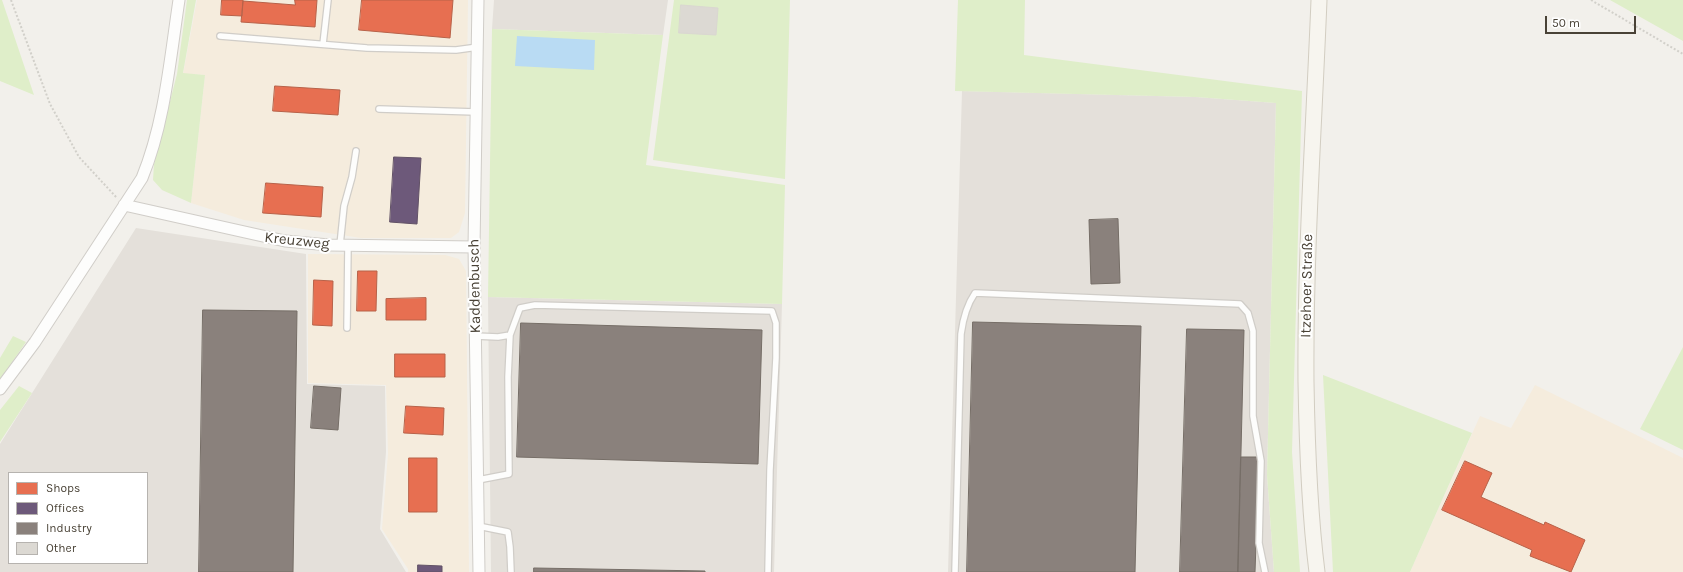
<!DOCTYPE html>
<meta charset="utf-8">
<style>
body{margin:0}
#map{position:relative;width:1683px;height:572px;overflow:hidden;background:#f2f0eb;font-family:Karla,sans-serif}
canvas{display:block}
.legend{position:absolute;left:8px;top:472px;width:140px;height:92px;box-sizing:border-box;background:#fff;border:1px solid #b6b3af;margin:0;padding:5px 7px;list-style:none;font-size:12px;color:#494236}
.legend li{display:flex;align-items:center;gap:8px;height:20px}
.legend b{width:20px;border:1px solid #b6b3af}
.scale{position:absolute;left:1545px;top:16px;width:91px;height:18px;box-sizing:border-box;border:2px solid #494236;border-top:0;padding-left:5px;font-size:12px;line-height:14px;white-space:nowrap;color:#494236;-webkit-text-stroke:3px #fff;paint-order:stroke}
</style>
<div id="map">
<canvas width="1683" height="572"></canvas>
<ul class="legend">
<li><b style="height:11px;background:#e76f51"></b>Shops</li>
<li><b style="height:11px;background:#6d597a"></b>Offices</li>
<li><b style="height:11px;background:#8a817c"></b>Industry</li>
<li><b style="height:11px;background:#dcd9d3"></b>Other</li>
</ul>
<div class="scale">50 m</div>
</div>
<script>
const ctx = document.querySelector('canvas').getContext('2d');
ctx.lineJoin = 'round';
function fill(path, color) {
  ctx.fillStyle = color;
  ctx.fill(path, 'evenodd');
}
function strokePath(path, color, width, dash) {
  ctx.strokeStyle = color;
  ctx.lineWidth = width;
  ctx.lineCap = dash ? 'butt' : 'round';
  ctx.setLineDash(dash || []);
  ctx.stroke(path);
}
function label(font, color, halo, rows, align = 'center') {
  ctx.font = font + ' Karla,sans-serif';
  ctx.lineWidth = 4;
  ctx.setLineDash([]);
  ctx.textBaseline = 'middle';
  ctx.strokeStyle = halo;
  ctx.fillStyle = color;
  for (const [text, x, y, turn = 0] of rows) {
    ctx.save();
    ctx.translate(x, y);
    ctx.rotate((+turn || 0) * Math.PI / 180);
    ctx.textAlign = isNaN(turn) ? turn : align;
    if (halo) ctx.strokeText(text, 0, 0);
    ctx.fillText(text, 0, 0);
    ctx.restore();
  }
}
fill(new Path2D(`
 M197 0H468L465 213 459 232 451 238H361L244 220 191 203 205 75 183 74Z
 M308 254 445 255 459 259 466 271 469 572H408V569L382 529 388 454 386 385 308 383Z
 M1535 385 1683 458V572H1410L1480 416 1511 428Z`), '#f5ecdd');
fill(new Path2D(`
 M494 0H668L663 35 492 29Z
 M962 91 1196 97 1276 103 1267 475 1274 572H948Z
 M136 228 306 254 307 384 385 386 386 452 380 529 406 572H0V444ZM9 473H147V563H9Z
 M488 297 782 304 774 572H491Z`), '#e4e0da');
fill(new Path2D(`
 M0 0H2L34 95 0 81Z
 M187 0H196L183 73 205 75 191 203 162 190 153 180 154 164 177 74Z
 M674 0H790L785 179 653 160Z
 M958 0H1025L1024 55 1302 91 1292 452 1300 572H1274L1267 475 1276 103 1196 97 955 91Z
 M1610 0H1683V41Z
 M492 29 663 35 646 165 785 185 782 304 488 297Z
 M13 336 26 342 0 380V358Z
 M1683 347V450L1640 429Z
 M1323 375 1472 433 1410 572H1333Z
 M19 386 32 393 0 442V410Z`), '#dfeec9');
fill(new Path2D(`
 M517 36 595 40 594 70 515 66Z`), '#b9dbf3');
const shops = new Path2D(`
 M222 0H243L242 16 221 15Z
 M295 0H317L315 27 241 22 243 1 295 5Z
 M362 0H453L450 38 359 30Z
 M275 86 340 90 338 115 273 111Z
 M266 183 323 187 321 217 263 213Z
 M358 271H377L376 311H357Z
 M314 280 333 281 332 326 313 325Z
 M426 298V320H386V299Z
 M395 354H445V377H395Z
 M406 406 444 408 443 435 404 433Z
 M409 458H437V512H409Z
 M1465 461 1492 473 1481 497 1544 525 1545 522 1585 540 1571 572 1530 556 1532 550 1442 510Z`);
fill(shops, '#e76f51');
strokePath(shops, '#b86249', 1);
const offices = new Path2D(`
 M394 157 421 158 417 224 390 222Z
 M418 565 442 566V572H418Z`);
fill(offices, '#6d597a');
strokePath(offices, '#625266', 1);
const industry = new Path2D(`
 M1118 219 1120 283 1091 284 1089 220Z
 M203 310 297 311 293 572H199Z
 M973 322 1141 326 1135 572H967Z
 M521 323 762 330 758 464 517 457Z
 M1187 329 1244 330 1238 572H1180Z
 M314 386 341 388 338 430 311 428Z
 M1241 457H1259L1255 572H1238Z
 M534 568 705 571V572H534Z`);
fill(industry, '#8a817c');
strokePath(industry, '#766e67', 1);
const building = new Path2D(`
 M681 5 718 8 716 35 679 33Z`);
fill(building, '#dcd9d3');
strokePath(building, '#dad7d1', 1);
const service = new Path2D(`
 M220 36 367 48 456 50 478 47
 M323 44 328 0
 M379 109 476 112
 M340 245 344 206 352 177 356 151
 M347 328 348 245
 M475 336 498 337 510 335
 M478 480 509 474 508 377 510 335 520 308 535 305 772 311 776 323V358L770 470 768 572
 M478 526 508 532 510 547 511 572
 M955 572 961 334C963 319 966 306 975 293L1240 304 1248 313 1253 331V416L1261 461 1259 543 1265 572`);
const minor = new Path2D(`
 M478 0 474 247 479 572
 M124 205 285 241 329 245 474 247
 M0 389 35 342 142 178C165 122 170 59 179 0`);
const secondary = new Path2D(`
 M1317 572C1309 509 1307 445 1306 382 1305 254 1314 127 1319 0`);
strokePath(service, '#d0cdc8', 8);
strokePath(minor, '#d0cdc8', 13);
strokePath(secondary, '#d2cdc1', 17);
strokePath(new Path2D(`
 M11 0 50 104 79 157 117 198
 M1591 0 1683 54`), '#d2d0ca', 2, [2, 2]);
strokePath(service, '#fdfdfc', 5.5);
strokePath(minor, '#fdfdfc', 11);
strokePath(secondary, '#f7f5ef', 15);
label('15px', '#494236', '#fff', [
 ["Kreuzweg",297,241,6],
 ["Kaddenbusch",475,286,-91],
 ["Itzehoer Straße",1307,286,-89]
]);
</script>
